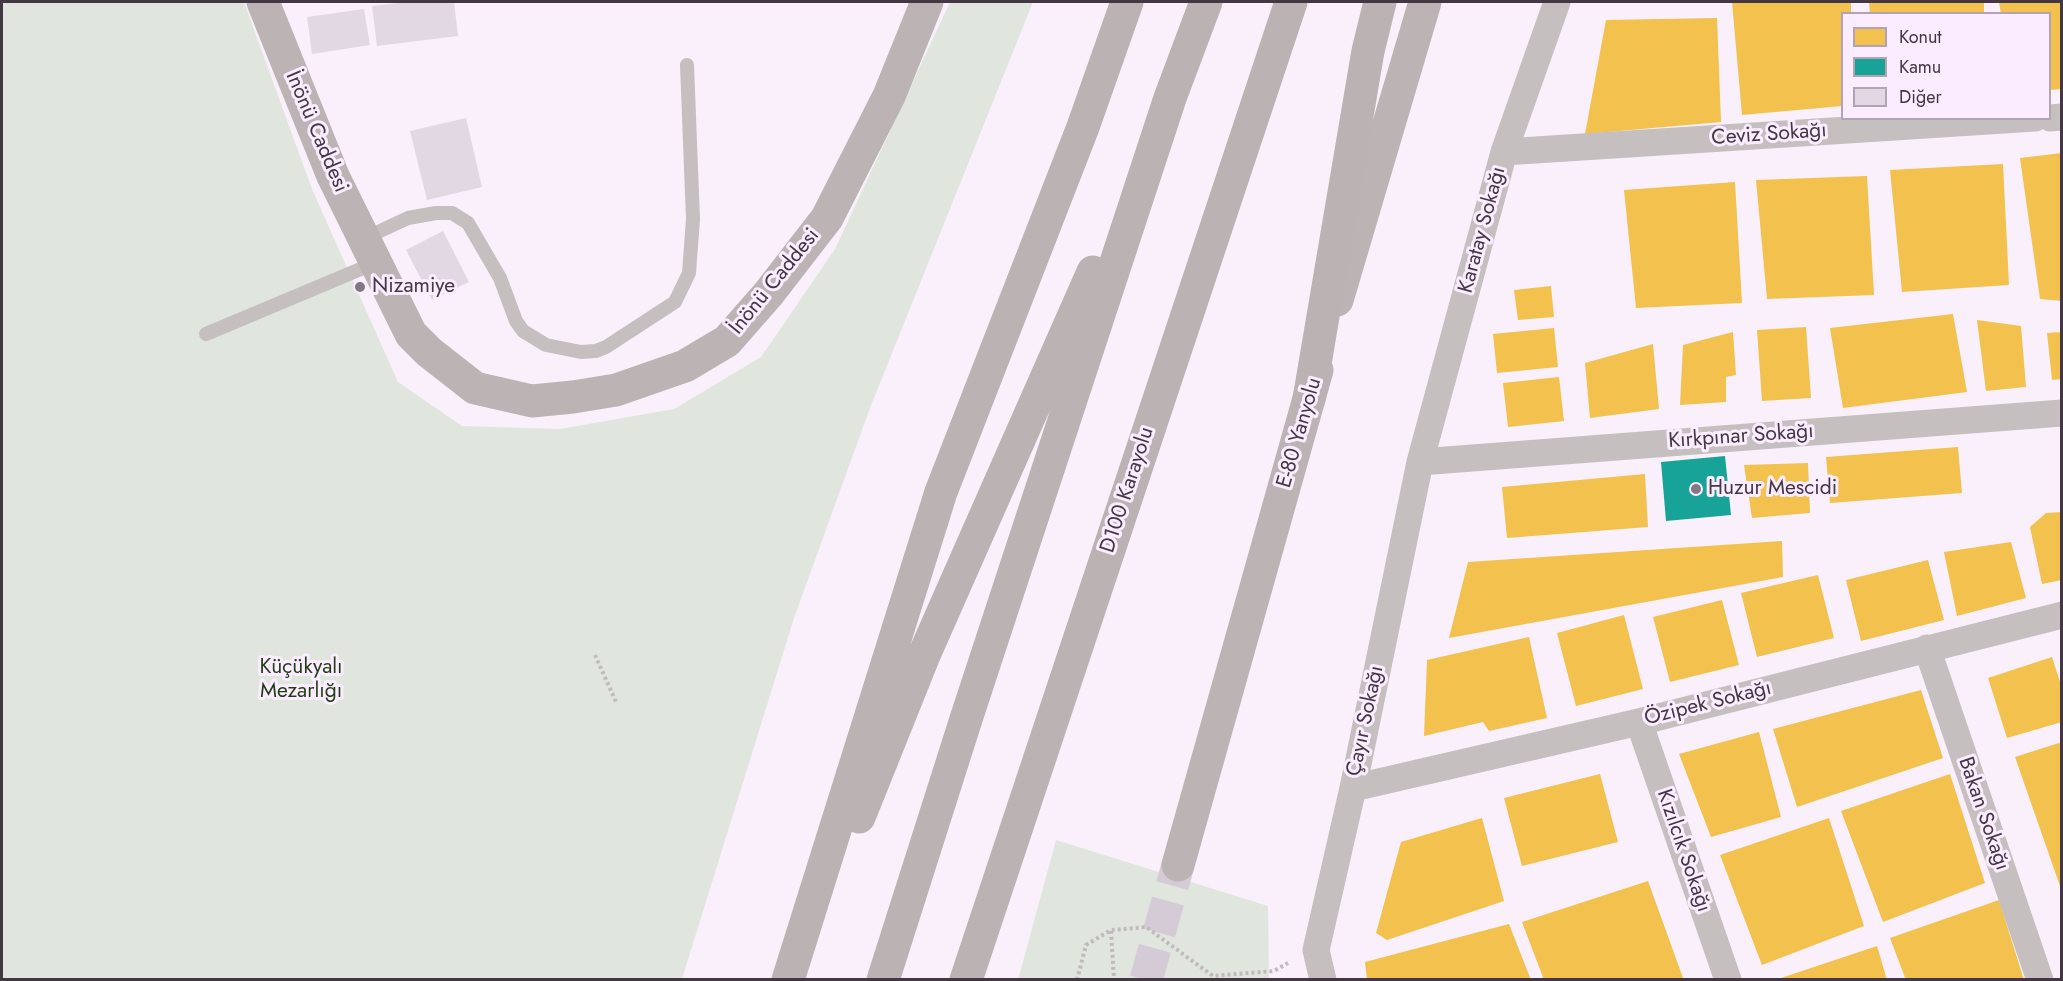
<!DOCTYPE html>
<meta charset="utf-8">
<style>
body{margin:0}
#map{position:relative;width:2063px;height:981px;overflow:hidden;background:#f9f0fb;font-family:Jost,sans-serif}
canvas{display:block}
.frame{position:absolute;inset:0;border:3px solid #423743;pointer-events:none}
.legend{position:absolute;left:1841px;top:12px;width:210px;height:108px;box-sizing:border-box;background:#fcecff;border:2px solid #b2a4b4;margin:0;padding:8px 10px;list-style:none;font-size:18px;color:#423743}
.legend li{display:flex;align-items:center;gap:12px;height:30px}
.legend b{width:30px;border:2px solid #b2a4b4}
</style>
<div id="map">
<canvas width="2063" height="981"></canvas>
<div class="frame"></div>
<ul class="legend">
<li><b style="height:16px;background:#f2c14e"></b>Konut</li>
<li><b style="height:16px;background:#17a398"></b>Kamu</li>
<li><b style="height:16px;background:#e2d8e3"></b>Diğer</li>
</ul>
</div>
<script>
const ctx = document.querySelector('canvas').getContext('2d');
ctx.lineJoin = 'round';
function fill(path, color) {
  ctx.fillStyle = color;
  ctx.fill(path, 'evenodd');
}
function strokePath(path, color, width, dash) {
  ctx.strokeStyle = color;
  ctx.lineWidth = width;
  ctx.lineCap = dash ? 'butt' : 'round';
  ctx.setLineDash(dash || []);
  ctx.stroke(path);
}
function label(font, color, halo, rows, align = 'center') {
  ctx.font = font + ' Jost,sans-serif';
  ctx.lineWidth = 6;
  ctx.setLineDash([]);
  ctx.textBaseline = 'middle';
  ctx.strokeStyle = halo;
  ctx.fillStyle = color;
  for (const [text, x, y, turn = 0] of rows) {
    ctx.save();
    ctx.translate(x, y);
    ctx.rotate((+turn || 0) * Math.PI / 180);
    ctx.textAlign = isNaN(turn) ? turn : align;
    if (halo) ctx.strokeText(text, 0, 0);
    ctx.fillText(text, 0, 0);
    ctx.restore();
  }
}
fill(new Path2D(`
 M2 2H244L312 189 398 382 462 426 560 429 674 409 761 357 835 249 950 2H1033L870 408 794 618 682 979 2 980Z
 M1056 840 1268 906 1269 979 1018 980Z`), '#e0e6de');
fill(new Path2D(`
 M1732 2H1851V14H1842V106L1742 115Z
 M1869 2H1984V14H1870Z
 M1999 2H2062V89L2050 90V14H2001Z
 M1717 18 1721 122 1585 134 1606 20Z
 M2062 153V301L2040 299 2020 158Z
 M2003 164 2009 285 1902 292 1890 170Z
 M1867 176 1874 295 1767 299 1756 180Z
 M1735 182 1742 303 1636 308 1624 190Z
 M1551 286 1554 317 1518 320 1514 290Z
 M1953 314 1967 392 1843 408 1830 328Z
 M1977 320 2021 326 2026 387 1986 391Z
 M1806 327 1811 398 1762 401 1757 330Z
 M1554 328 1558 367 1497 373 1493 334Z
 M1733 332 1736 375 1726 377V402L1680 405 1683 345Z
 M2062 332V379L2052 380 2047 333Z
 M1653 344 1659 409 1590 418 1585 363Z
 M1559 377 1564 421 1508 427 1503 383Z
 M1958 447 1962 493 1830 503 1826 457Z
 M1808 463 1810 513 1752 518 1744 465Z
 M1645 474 1648 527 1507 538 1502 487Z
 M2062 512V580L2042 584 2030 527 2046 513Z
 M1782 541 1783 577 1449 638 1468 562Z
 M2011 542 2026 598 1957 616 1944 552Z
 M1928 560 1944 620 1861 641 1846 580Z
 M1818 575 1834 638 1757 657 1741 593Z
 M1722 600 1739 665 1670 682 1653 617Z
 M1624 615 1643 689 1576 706 1557 633Z
 M1529 637 1547 718 1489 731 1483 722 1424 736 1427 660Z
 M2052 657 2062 688V722L2007 738 1988 678Z
 M1921 690 1943 758 1797 807 1773 729Z
 M1759 732 1781 817 1711 837 1679 754Z
 M2062 742V889H2061L2015 757Z
 M1600 774 1618 842 1522 866 1504 798Z
 M1950 774 1985 883 1883 922 1841 811Z
 M1482 818 1504 901 1387 940 1376 933 1401 842Z
 M1829 818 1864 926 1762 965 1720 855Z
 M1648 881 1683 978 1544 980 1522 922Z
 M1999 900 2024 980H1906L1890 938Z
 M1509 924 1531 980H1367L1365 962Z
 M1877 946 1887 980H1778V979Z`), '#f2c14e');
fill(new Path2D(`
 M1725 456 1731 515 1666 521 1661 462Z`), '#17a398');
fill(new Path2D(`
 M406 2H454L458 36 377 46 372 6Z
 M364 9 370 45 312 54 307 17Z
 M466 118 482 187 427 200 410 131Z
 M443 231 469 282 432 300 406 250Z`), '#e2d8e3');
strokePath(new Path2D(`
 M1146 980 1178 865`), '#d4cbd6', 33, [33, 16]);
strokePath(new Path2D(`
 M595 655 617 704
 M1111 931 1114 980
 M1077 980 1086 945 1111 930 1146 927 1213 976 1274 971 1288 963`), '#c0babc', 4, [3, 3]);
strokePath(new Path2D(`
 M363 239 408 218 436 213H452L468 223 500 278 516 321 523 331 546 345 581 352 596 351 606 347 675 302 689 273 693 219 687 65
 M206 334 375 263`), '#c5bfbf', 14);
strokePath(new Path2D(`
 M2050 118 2062 117
 M1504 152 2035 118
 M1420 462 2062 413
 M1927 648 2040 980
 M1639 722 1728 980
 M1353 788 1639 722 2062 615
 M1323 980 1316 950 1353 788 1420 462 1504 152 1557 2`), '#c5bfbf', 27);
strokePath(new Path2D(`
 M263 2 333 176 411 334 429 352 475 388 532 401 573 397 616 390 685 366 727 341 769 293 827 218 889 96 927 2
 M1337 300 1425 2
 M1178 865 1317 370`), '#bcb4b4', 33);
strokePath(new Path2D(`
 M1309 399 1368 51 1380 2
 M859 817 924 655 1093 272
 M788 980 941 492 1083 127 1127 2
 M883 980 967 716 1170 98 1206 2
 M966 980 1291 2`), '#bbb2b3', 33);
for (const [x, y, r, color] of [
 [360,287,6,"#827883"],
 [1696,489,6,"#827883"]
]) {
  const dot = new Path2D();
  dot.arc(x, y, r, 0, 2 * Math.PI);
  ctx.fillStyle = color;
  ctx.fill(dot);
  strokePath(dot, '#fcecff', 2);
}
label('21px', '#423743', '#fcecff', [
 ["İnönü Caddesi",316,132,67],
 ["Ceviz Sokağı",1769,135,-4],
 ["Karatay Sokağı",1483,230,-75],
 ["İnönü Caddesi",775,282,-51],
 ["E-80 Yanyolu",1300,433,-74],
 ["Kırkpınar Sokağı",1741,437,-4],
 ["D100 Karayolu",1128,490,-72],
 ["Özipek Sokağı",1708,704,-14],
 ["Çayır Sokağı",1366,721,-78],
 ["Bakan Sokağı",1983,814,71],
 ["Kızılcık Sokağı",1683,851,71]
]);
label('21px', '#423743', '#fcecff', [
 ["Nizamiye",372,287],
 ["Huzur Mescidi",1708,489]
], 'left');
label('21px', '#1f3d12', '#fcecff', [
 ["Küçükyalı",301,668],
 ["Mezarlığı",301,692]
]);
</script>
